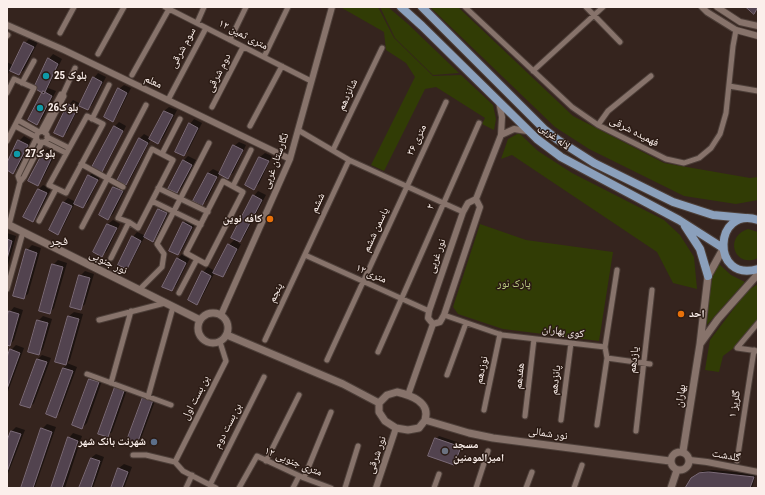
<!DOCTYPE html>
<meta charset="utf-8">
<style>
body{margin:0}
#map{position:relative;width:765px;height:495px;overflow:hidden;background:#35241e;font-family:"Roboto Condensed",sans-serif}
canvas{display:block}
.frame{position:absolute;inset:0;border:8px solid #fbefeb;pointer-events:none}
</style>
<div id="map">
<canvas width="765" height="495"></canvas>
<div class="frame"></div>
</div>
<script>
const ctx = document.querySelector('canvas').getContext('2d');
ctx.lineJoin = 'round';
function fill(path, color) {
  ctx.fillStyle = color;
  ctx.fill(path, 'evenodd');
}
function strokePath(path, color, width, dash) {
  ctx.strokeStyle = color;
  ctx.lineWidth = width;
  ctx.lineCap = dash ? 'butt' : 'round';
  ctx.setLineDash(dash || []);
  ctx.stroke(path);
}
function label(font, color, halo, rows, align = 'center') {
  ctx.font = font + ' "Roboto Condensed","Noto Naskh Arabic",sans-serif';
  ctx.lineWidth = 3;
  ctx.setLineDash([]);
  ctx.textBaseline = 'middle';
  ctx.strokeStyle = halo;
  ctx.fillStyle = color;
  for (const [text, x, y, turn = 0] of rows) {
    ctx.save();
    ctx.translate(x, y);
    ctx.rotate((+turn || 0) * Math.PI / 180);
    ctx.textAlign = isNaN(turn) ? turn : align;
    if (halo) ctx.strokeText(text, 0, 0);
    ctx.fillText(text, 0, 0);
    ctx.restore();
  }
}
fill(new Path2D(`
 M343 7H378L394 38 433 76 461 75 493 105 496 119 494 130 482 124 485 118 436 87 425 89 384 171 371 165 415 77 406 63 386 50 384 32 342 8Z
 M380 7H388L408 24 459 73 433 75 395 38Z
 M430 7H458L573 116 664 163 750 178 758 177V200L736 204 684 196 589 149 555 127Z
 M519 133 538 151 572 173 664 220 680 235 694 257 697 289 673 283 657 252 512 155 501 159 508 139Z
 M480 224 526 240 613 252 599 341 503 329 458 314 453 307Z
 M748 229 758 232V258C735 269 723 237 748 229Z
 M719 264 731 275 745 282 705 327 712 277Z
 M758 284V319L735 347 723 356 719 372 705 370 710 340 747 291Z`), '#313c05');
fill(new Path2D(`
 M30 38 38 42 24 70 19 74 10 70 7 76V62L14 66 25 43Z
 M53 54 62 59 48 88 56 91 42 119 37 123 49 59Z
 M98 73 106 77 92 105 88 109 80 105 67 132 62 136 69 105 73 100 81 104 94 78Z
 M124 85 131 88 117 116 113 120 119 89Z
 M169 107 177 110 163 138 158 143 151 139 130 180 124 185 127 186 113 214 108 219 100 215 114 187 120 181 139 139 144 134 151 138 164 111Z
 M194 119 202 123 188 151 184 155 190 124Z
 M119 122 126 126 105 168 99 174 101 175 88 202 83 207 75 203 62 229 58 234 50 230 64 202 68 198 76 202 89 176 95 170 114 127Z
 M24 136 31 140 18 168 13 172 7 169V165L19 141Z
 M239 142 246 145 233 173 228 177 220 173 207 200 202 205 208 173 213 169 221 173 234 146Z
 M48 149 56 153 42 180 37 185 44 153Z
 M265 153 272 156 259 184 254 188 246 185 260 157Z
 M188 156 196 160 182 187 177 192 183 161Z
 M43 185 51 189 37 216 32 221 39 189Z
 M258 191 266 195 244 237 238 243 241 244 227 271 222 276 215 272 201 299 197 303 203 272 208 267 215 271 229 245 235 239 254 196Z
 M164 205 171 208 157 236 153 241 145 236 131 263 127 268 133 237 137 232 146 236 159 209Z
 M188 218 196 222 182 250 178 254 184 223Z
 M113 220 120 224 107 251 102 256 94 252 108 224Z
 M7 233 16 236 7 269Z
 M32 245 41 248 28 294 23 298 27 250Z
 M182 254 190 258 176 286 171 290 177 259Z
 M58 260 67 263 54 308 50 313 53 265Z
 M85 271 94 274 85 304 80 309V276Z
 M14 307 23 310 14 340 10 345 7 344V321L10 312Z
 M74 312 83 314 70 360 67 363 77 367 60 412 55 417 63 368 67 365 56 362 69 316Z
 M43 316 52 319 43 349 38 354V321Z
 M16 345 24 348 7 394V361L11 350Z
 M42 355 51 358 34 403 30 407 21 404 38 359Z
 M95 375 103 378 87 423 82 428 90 379Z
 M120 383 128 387 112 432 107 436 115 388Z
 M148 393 157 396 140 441 135 445Z
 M47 424 56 427 35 487 34 488H22L42 429Z
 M16 427 25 430 7 476V444L12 431Z
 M73 433 82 436 65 488H52L69 438Z
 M439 436 463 444 457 461 454 464 436 439Z
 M96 454 104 457 93 488H80L91 458Z
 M124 464 132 467 124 488H112L119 468Z
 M712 470 756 474 752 488H686L695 475 703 471Z`), '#0007');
const building = new Path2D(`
 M746 7H758L754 14Z
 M24 42 34 47 19 75 10 71Z
 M48 58 58 64 44 94 34 88Z
 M93 77 102 82 88 110 79 106Z
 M118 88 127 93 113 122 104 117Z
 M43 91 52 96 37 125 28 120Z
 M68 104 77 109 63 137 54 133Z
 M164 111 173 115 158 144 149 139Z
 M189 123 198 128 184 156 175 152Z
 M114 126 123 131 101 174 91 169Z
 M139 138 148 143 126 185 117 181Z
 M18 140 28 145 13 174 7 170V163Z
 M233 145 243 150 228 179 219 174Z
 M43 153 52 157 38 186 28 181Z
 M259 157 269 161 254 190 245 185Z
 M183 160 192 165 177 193 168 189Z
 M208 173 217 177 202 206 193 201Z
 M88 175 98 180 83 208 74 204Z
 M113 187 123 191 108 220 99 215Z
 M38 189 47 193 33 222 23 217Z
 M253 195 262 200 240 242 231 238Z
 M63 202 72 206 58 235 49 230Z
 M158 209 167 213 153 242 144 237Z
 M183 222 192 227 178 255 169 251Z
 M107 224 117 228 102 257 93 252Z
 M132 236 141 241 127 269 118 265Z
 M7 239 12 241 7 259Z
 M228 244 237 249 223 277 213 273Z
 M26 249 37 253 24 299 13 296Z
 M177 258 186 263 172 291 162 287Z
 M52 264 63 267 50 314 39 311Z
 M202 271 211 276 197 305 188 300Z
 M79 275 90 278 81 310 70 307Z
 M9 311 19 314 10 346 7 345V317Z
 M68 316 79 319 66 365 55 362Z
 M37 320 48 323 39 355 28 352Z
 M10 349 20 353 7 389V358Z
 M37 359 47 362 30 408 20 405Z
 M63 368 73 371 56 418 46 414Z
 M89 379 99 382 82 429 72 425Z
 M115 387 124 391 108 437 98 434Z
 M143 397 153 400 136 447 126 443Z
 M41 428 52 432 33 488H21Z
 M11 431 21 434 7 472V441Z
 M68 437 78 441 62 488H51Z
 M435 438 461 447 454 465 428 456Z
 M91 458 100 461 91 488H79Z
 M118 468 128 472 122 488H111Z
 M709 472 754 477 750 488H685L691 478 699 473Z`);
fill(building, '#52434f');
strokePath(building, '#7b6b78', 1);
const minor = new Path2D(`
 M165 7 311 81
 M465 7 572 107 598 125 666 159 684 163 699 158 711 148 720 134 726 113 733 46 736 30
 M586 7 620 42
 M197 23 204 7
 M60 33 74 7
 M7 36 8 35
 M230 40 246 7
 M98 54 124 7
 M264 57 288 7
 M533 71 603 7
 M132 75 169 9
 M22 83 34 61
 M729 86 758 91
 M7 93 14 79 34 88 7 141
 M168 100 206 28
 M212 107 243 47
 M87 116 103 124 66 193 49 185Z
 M92 119 109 85
 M18 120 39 132
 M598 125 608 111 651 76
 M15 126 36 137
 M250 126 282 66
 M298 130 349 160 463 212
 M41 131 61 94H63
 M36.5 137a5.5 5.5 0 1 1 11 0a5.5 5.5 0 1 1-11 0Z
 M45 133 64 96 63 94 75 68
 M47 137 69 148
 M44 142 66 153
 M152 149 173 160 138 228 129 222 118 218Z
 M333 150 382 48
 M162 154 180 119
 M81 164 123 187
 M223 181 243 192 206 264 186 253Z
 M20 182 24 177 42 142
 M233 186 251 150
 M158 188 208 212
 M152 201 201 225
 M39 221 56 189
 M9 225 20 182 18 176 36 139
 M82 227 146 105
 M305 255 429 311
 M111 258 129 222
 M7 289 23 232
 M139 290 162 267 164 254 157 244 209 143
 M179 293 197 259
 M444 315 502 335 605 347 617 270
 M99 320 165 303
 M758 323 737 348 758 351
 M265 340 349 160
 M605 347 607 358 650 364
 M378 352 479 123
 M327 360 446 102
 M87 374 171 405
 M447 375 466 323
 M111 383 131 311
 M148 397 173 307
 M484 410 500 334
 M525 416 534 339
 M561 420 571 343
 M597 425 607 358
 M636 431 652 290
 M133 455H146L175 462 183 471 216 488
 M266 461 299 395
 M737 461 754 350
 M175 462 226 361 220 342
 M304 478 331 412
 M210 485 264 377
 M186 488 192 475
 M239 488 257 456 304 478 331 488
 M293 488 299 476
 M345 488 358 446
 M434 488 439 474
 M476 488 488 451
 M526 488 532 472
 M574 488 582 465`);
const tertiary = new Path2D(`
 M702 7 707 12 736 30 758 36
 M717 7 740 22 758 26
 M7 25 64 50 290 159
 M499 102 502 117 501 135 514 129 527 131
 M221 315 290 159 332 7
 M433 324 428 318 429 311 463 212 468 203 476 199 501 135
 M433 324 440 322 444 315 480 207 476 199
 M408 395 433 324
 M690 460 707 462 758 472
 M376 488 396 428`);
const secondary = new Path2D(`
 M7 224 200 320
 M723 249 708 276 700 344 718 319 758 274
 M198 328a15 15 0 1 1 30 0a15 15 0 1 1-30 0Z
 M227 335 343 384 379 403
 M397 392C410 395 431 402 425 420 424 422 421 425 419 428L408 430 396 428 385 421 379 412V403L387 395Z
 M425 420 469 433 493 438 670 461
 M683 451 700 344
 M671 461a9 9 0 1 1 18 0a9 9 0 1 1-18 0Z
 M671 488 677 470`);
const primary = new Path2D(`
 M401 7 422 26 537 139 561 157 679 220 723 248
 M422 7 545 130 558 140 594 163 673 202 713 215 745 218
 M758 220C714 205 710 283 758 269
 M685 226 700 249 708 276`);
strokePath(minor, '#4d3f39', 7);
strokePath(tertiary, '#4d3f39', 8);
strokePath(secondary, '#4d3f39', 9);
strokePath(primary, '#4d3f39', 10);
strokePath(minor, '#87736b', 5);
strokePath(tertiary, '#87736b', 6);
strokePath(secondary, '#87736b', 7);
strokePath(primary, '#8ba0bc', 8);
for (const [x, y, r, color] of [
 [46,76,4,"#0f9aa8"],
 [40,108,4,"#0f9aa8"],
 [17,154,4,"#0f9aa8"],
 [270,219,4,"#e8710a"],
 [681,314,4,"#e8710a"],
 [154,442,4,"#5c6f8a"],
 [445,451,4,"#6b7280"]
]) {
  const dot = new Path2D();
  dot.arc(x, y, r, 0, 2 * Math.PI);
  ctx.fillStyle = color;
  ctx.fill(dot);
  strokePath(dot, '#2b1b14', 1.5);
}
label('11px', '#fbefeb', '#2b1b14', [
 ["۱۲ متری ثمین",243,35,27],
 ["سوم شرقی",183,48,-62],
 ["دوم شرقی",219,73,-63],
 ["معلم",153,82,25],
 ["شانزدهم",348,95,-65],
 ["فهمیده شرقی",634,132,27],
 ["لاله غربی",554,137,37],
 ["۳۶ متری",417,140,-65],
 ["نگارستان غربی",276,161,-70],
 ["ششم",318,203,-65],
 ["۲",431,207,-66],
 ["یاسمن ششم",376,230,-65],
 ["نور غربی",437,256,-71],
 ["نور جنوبی",108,263,26],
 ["۱۲ متری",371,274,24],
 ["پنجم",276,293,-65],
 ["کوی بهاران",563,332,7],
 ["یازدهم",634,360,-84],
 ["نوزدهم",482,370,-78],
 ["هفدهم",520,376,-84],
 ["پانزدهم",556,380,-83],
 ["بهاران",681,396,-81],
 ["بن بست اول",196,398,-63],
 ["گلریز ۱",735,404,-81],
 ["بن بست دوم",228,426,-63],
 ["نور شمالی",548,434,8],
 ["نور شرقی",377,455,-71],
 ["گلدشت",726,456,10],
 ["۱۲ متری جنوبی",293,462,22]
]);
label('bold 11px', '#fbefeb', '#2b1b14', [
 ["بلوک 25",54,76],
 ["بلوک26",48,108],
 ["بلوک27",25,154],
 ["کافه نوین",262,219,"right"],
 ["احد",689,314],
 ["شهرنت بانک شهر",146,442,"right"],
 ["مسجد",453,445],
 ["امیرالمومنین",453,458]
], 'left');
label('11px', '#c8dc8c', '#2b1b14', [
 ["پارک نور",514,284]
]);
label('12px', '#fbefeb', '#2b1b14', [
 ["فجر",59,242]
]);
</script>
